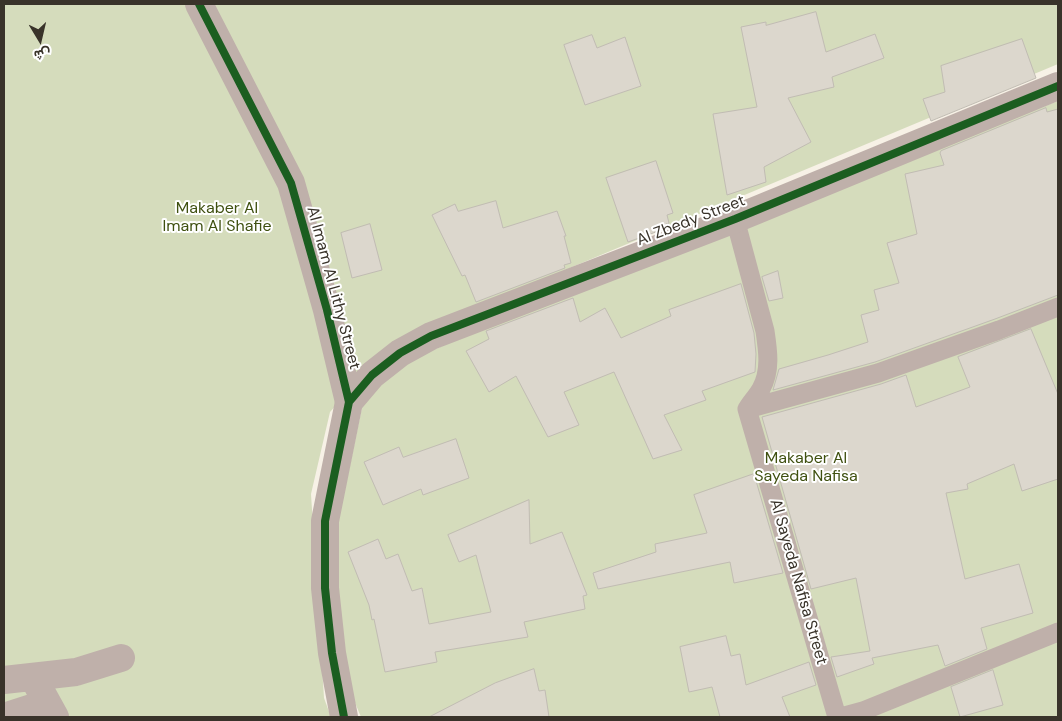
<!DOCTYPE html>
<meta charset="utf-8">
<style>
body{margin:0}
#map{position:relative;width:1062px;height:721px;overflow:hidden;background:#f7f1e6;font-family:"DM Sans",Vazirmatn,sans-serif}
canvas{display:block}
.frame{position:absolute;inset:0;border:5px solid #39332a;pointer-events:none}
.north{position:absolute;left:15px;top:15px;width:50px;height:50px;-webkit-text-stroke:4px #fff;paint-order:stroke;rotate:171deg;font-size:14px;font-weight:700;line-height:20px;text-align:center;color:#39332a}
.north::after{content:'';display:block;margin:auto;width:18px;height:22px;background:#39332a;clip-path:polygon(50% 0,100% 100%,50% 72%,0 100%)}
</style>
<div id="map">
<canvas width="1062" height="721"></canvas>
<div class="frame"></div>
<div class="north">ش</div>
</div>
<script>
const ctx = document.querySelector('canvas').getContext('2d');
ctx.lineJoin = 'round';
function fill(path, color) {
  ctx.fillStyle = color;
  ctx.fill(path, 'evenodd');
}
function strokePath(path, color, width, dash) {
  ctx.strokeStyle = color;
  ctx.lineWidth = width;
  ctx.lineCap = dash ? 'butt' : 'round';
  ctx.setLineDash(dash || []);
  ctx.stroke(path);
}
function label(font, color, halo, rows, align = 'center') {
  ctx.font = font + ' "DM Sans",sans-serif';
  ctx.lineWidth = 4;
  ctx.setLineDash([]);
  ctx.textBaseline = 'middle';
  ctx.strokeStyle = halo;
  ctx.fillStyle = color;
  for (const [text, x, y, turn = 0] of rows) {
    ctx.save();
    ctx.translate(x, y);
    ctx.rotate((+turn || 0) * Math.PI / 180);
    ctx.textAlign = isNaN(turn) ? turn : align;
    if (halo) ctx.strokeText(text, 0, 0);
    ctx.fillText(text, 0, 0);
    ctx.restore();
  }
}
fill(new Path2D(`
 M4 4H1058V64L395 341 330 412 311 494 324 698 331 717H4Z
 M1058 101V717H361L351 693 330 561 364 398 404 363 501 320Z`), '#d5dcbc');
const building = new Path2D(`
 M816 12 826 52 875 34 884 58 832 77 834 87 788 98 811 142 764 167 766 182 727 195 713 114 757 107 741 27 766 22V25Z
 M592 35 597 48 625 37 641 86 585 105 564 45Z
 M1022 39 1036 78 931 121 923 99 945 92 941 66Z
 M1046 108 1047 112 1058 109V295L995 319 875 362 773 390 779 369 828 355 868 342 861 315 879 310 874 290 899 283 887 243 917 234 905 174 944 165 940 153 941 151Z
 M656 161 673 213 667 215 669 223 666 224 667 228 628 242 606 178Z
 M496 201 503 228 557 211 566 236H564L571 263 564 265 565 268 476 302 465 275 462 276 432 215 455 204 458 211Z
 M370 224 382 270 352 278 341 233Z
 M778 271 783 298 769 301 762 277Z
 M741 284 754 333 756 354 755 372 702 391 706 400 664 415 682 450 653 459 614 372 564 392 579 425 548 437 516 376 489 392 466 351 489 339 486 331 573 298 580 322 605 308 621 338 671 316 669 310Z
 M1031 329 1058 394V479L1022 491 1014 464 967 484 968 489 946 493 965 579 1019 564 1033 613 981 628 987 649 945 666 938 645 872 658 874 664 837 677 831 657 870 651 856 578 811 589 762 417 881 384 906 375 916 407 970 387 958 357Z
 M456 439 469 478 423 495 421 489 383 505 364 462 399 447 403 457Z
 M754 474 783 573 734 583 730 562 598 589 593 573 656 552 655 544 707 533 694 495Z
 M529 500 530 544 562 532 587 595 583 596 585 609 524 622 528 637 435 652 437 662 385 672 374 619 372 620 369 605 348 552 378 539 386 559 398 554 412 591 422 588 429 624 491 612 476 555 459 562 448 535Z
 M726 636 731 656 740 654 746 685 809 662 816 685 782 697 790 717H720L712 687 689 692 680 647Z
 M534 669 539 691 545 690 549 717H429L495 683Z
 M993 670 1003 705 960 717 951 687Z`);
fill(building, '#dcd7cd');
strokePath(building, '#c1bcb3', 1);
strokePath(new Path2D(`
 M735 219 765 331C768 351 771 371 761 389 757 396 751 402 747 409L837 717
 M747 409 878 373 999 330 1058 307
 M841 717 863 711 1058 632`), '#bfb0aa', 19);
strokePath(new Path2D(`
 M199 4 291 183 327 310 349 402
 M33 677 55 717
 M4 680 76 672 121 658
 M4 717 47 703`), '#bfb0aa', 28);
strokePath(new Path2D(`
 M344 717 332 653 325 588V521L349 402 372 375 400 353 431 336 735 219 1058 86`), '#bfb0aa', 28);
strokePath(new Path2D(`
 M199 4 291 183 327 310 349 402 325 521V588L332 653 344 717
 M349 402 372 375 400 353 431 336 735 219 1058 86`), '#1b5e20', 8);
label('16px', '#3f5010', '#fff', [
 ["Makaber Al",217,209],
 ["Imam Al Shafie",217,227],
 ["Makaber Al",806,459],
 ["Sayeda Nafisa",806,477]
]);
label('16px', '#39332a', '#fff', [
 ["Al Zbedy Street",691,221,-21],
 ["Al Imam Al Lithy Street",333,288,75],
 ["Al Sayeda Nafisa Street",798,582,74]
]);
</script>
